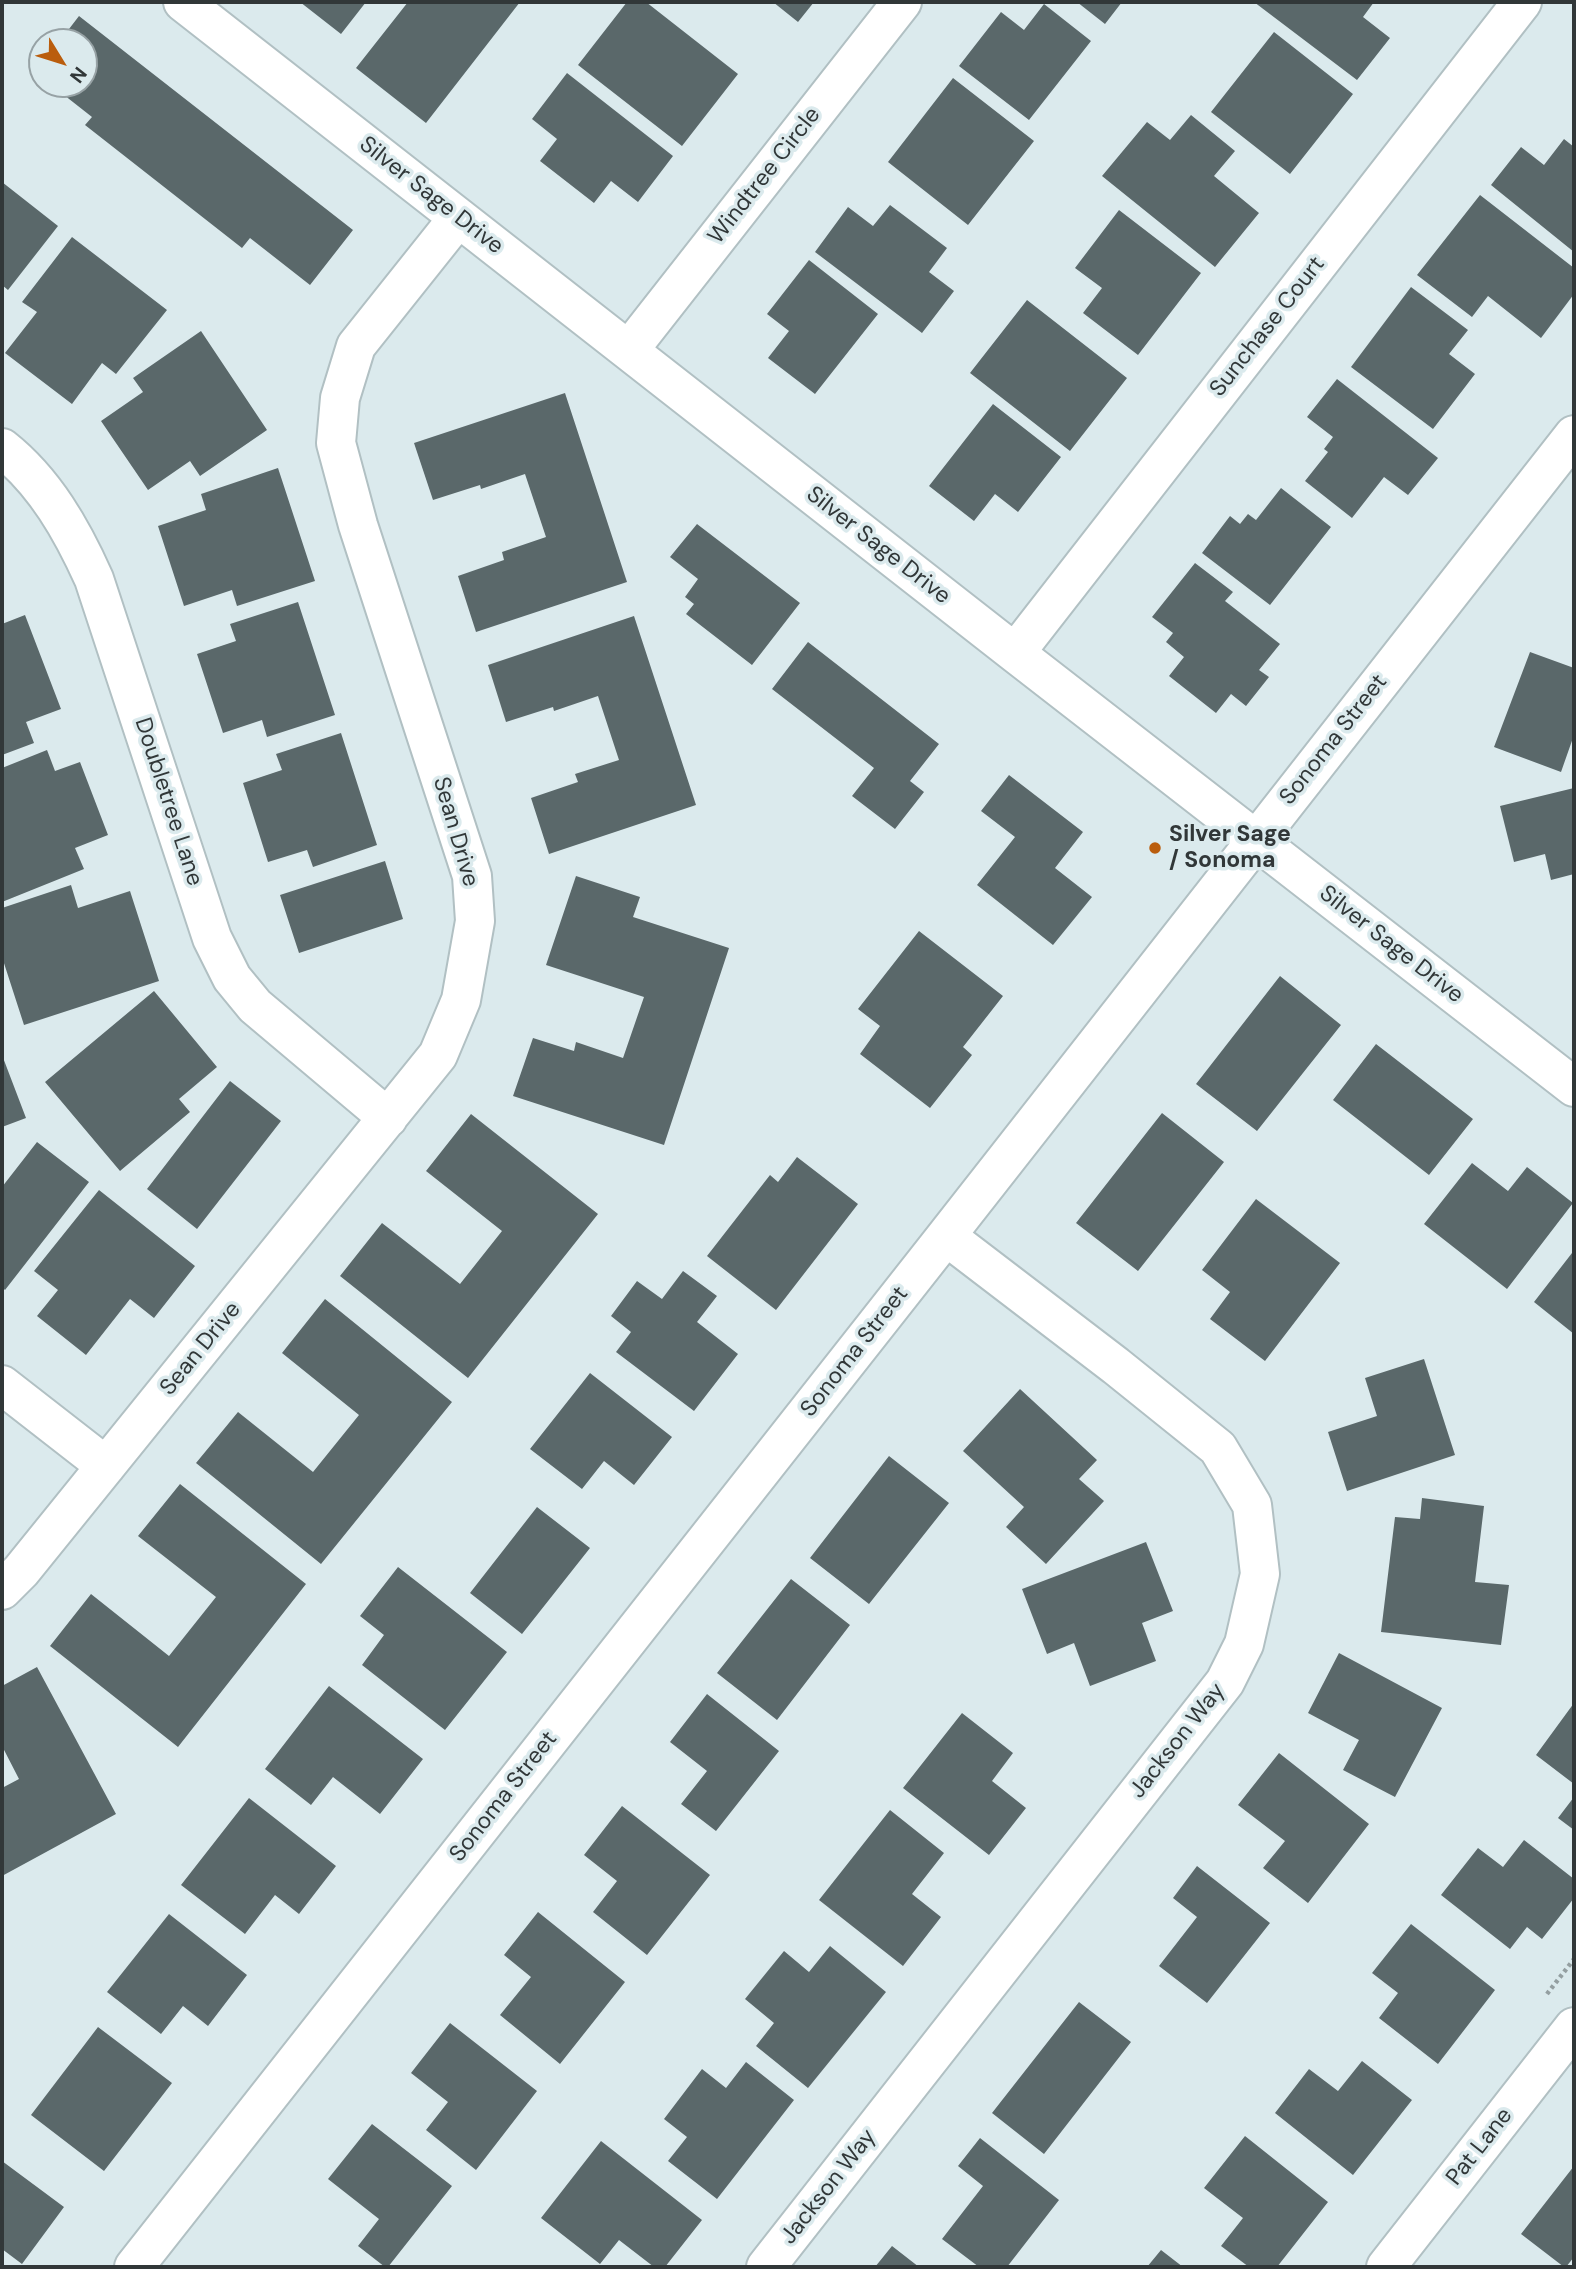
<!DOCTYPE html>
<style>
body{margin:0}
#map{position:relative;width:1576px;height:2269px;overflow:hidden;background:#dbeaed;font-family:"DM Sans",sans-serif}
canvas{display:block}
.frame{position:absolute;inset:0;border:4px solid #313738;pointer-events:none}
.north{position:absolute;left:28px;top:28px;width:70px;height:70px;box-sizing:border-box;background:#dbeaed;border:2px solid #97a2a5;border-radius:50%;rotate:128deg;font-size:19px;font-weight:700;line-height:28px;text-align:center;color:#313738}
.north::after{content:'';display:block;margin:auto;width:24px;height:32px;background:#ba5d0d;clip-path:polygon(50% 0,100% 100%,50% 72%,0 100%)}
</style>
<div id="map">
<canvas width="1576" height="2269"></canvas>
<div class="frame"></div>
<div class="north">N</div>
</div>
<script>
const ctx = document.querySelector('canvas').getContext('2d');
ctx.lineJoin = 'round';
function fill(path, color) {
  ctx.fillStyle = color;
  ctx.fill(path, 'evenodd');
}
function strokePath(path, color, width, dash) {
  ctx.strokeStyle = color;
  ctx.lineWidth = width;
  ctx.lineCap = dash ? 'butt' : 'round';
  ctx.setLineDash(dash || []);
  ctx.stroke(path);
}
function label(font, color, halo, rows, align = 'center') {
  ctx.font = font + ' "DM Sans",sans-serif';
  ctx.lineWidth = 7;
  ctx.setLineDash([]);
  ctx.textBaseline = 'middle';
  ctx.strokeStyle = halo;
  ctx.fillStyle = color;
  for (const [text, x, y, turn = 0] of rows) {
    ctx.save();
    ctx.translate(x, y);
    ctx.rotate((+turn || 0) * Math.PI / 180);
    ctx.textAlign = isNaN(turn) ? turn : align;
    if (halo) ctx.strokeText(text, 0, 0);
    ctx.fillText(text, 0, 0);
    ctx.restore();
  }
}
fill(new Path2D(`
 M300 2H366L341 34Z
 M408 2H520L426 123 356 68Z
 M627 2H646L738 74 682 146 578 65Z
 M773 2H814L798 22Z
 M1077 2H1122L1105 24Z
 M1254 2H1374L1363 17 1390 38 1357 80Z
 M1044 4 1091 41 1029 120 959 66 1001 12 1024 30Z
 M79 16 353 230 310 285 250 238 242 248 85 125 92 117 50 84H84V42H59Z
 M1274 32 1353 94 1290 174 1211 112Z
 M42 64V78L35 72Z
 M567 73 673 156 638 202 611 181 594 203 540 161 557 139 532 119Z
 M953 78 1034 141 968 225 888 162Z
 M1191 115 1235 151 1214 176 1259 213 1215 267 1102 176 1147 122 1170 140Z
 M1564 139 1574 147V252L1491 185 1521 147 1544 165Z
 M2 182 58 226 8 290 2 285Z
 M1480 195 1574 268V294L1541 338 1488 296 1472 317 1417 275Z
 M890 205 947 248 929 272 954 291 922 333 815 252 848 207 873 226Z
 M1119 210 1201 273 1138 355 1083 313 1102 288 1075 268Z
 M72 237 167 310 116 374 102 363 72 404 5 353 37 312 22 302Z
 M809 260 878 314 815 394 768 358 789 331 767 314Z
 M1411 287 1468 330 1449 354 1475 374 1433 429 1351 367Z
 M1027 300 1127 378 1070 451 970 373Z
 M201 331 267 430 200 476 190 461 148 490 101 421 143 392 133 378Z
 M1337 379 1438 458 1408 495 1384 477 1352 518 1305 481 1328 452 1324 449 1333 437 1307 417Z
 M565 393 627 582 476 632 458 576 504 560 502 552 546 537 525 474 481 489 480 485 433 500 414 443Z
 M993 404 1061 457 1018 512 995 494 974 521 929 486Z
 M278 468 315 581 237 606 232 590 184 606 158 526 206 510 201 494Z
 M1281 488 1331 527 1270 605 1202 553 1230 516 1240 524 1248 514 1256 520Z
 M697 524 800 603 752 665 686 614 694 604 685 597 698 579 670 557Z
 M1195 563 1233 592 1225 601 1280 644 1259 670 1269 677 1246 706 1231 694 1216 713 1169 676 1184 657 1166 642 1173 633 1152 617Z
 M298 602 335 715 267 737 262 720 223 733 197 654 236 641 230 624Z
 M25 615 61 709 26 722 34 743 2 755V624Z
 M634 616 696 805 549 854 531 798 578 782 575 774 619 760 598 696 554 711 553 707 506 722 488 665Z
 M808 642 939 744 910 781 924 792 895 829 852 796 874 768 772 689Z
 M1530 652 1574 668V735L1561 772 1494 747Z
 M341 733 377 845 313 867 307 850 268 862 243 783 282 770 276 754Z
 M47 750 55 771 80 762 108 835 75 848 84 869 2 902V768Z
 M1009 775 1083 832 1055 868 1092 897 1053 945 977 885 1015 837 981 811Z
 M1574 788V874L1551 880 1545 854 1514 862 1500 806Z
 M385 861 403 919 299 953 280 895Z
 M576 876 640 897 633 917 729 948 664 1145 513 1096 533 1038 574 1051 576 1042 623 1058 644 997 546 965Z
 M71 885 78 908 130 891 159 981 24 1025 2 957V908Z
 M919 931 1003 996 963 1047 972 1055 930 1108 860 1054 880 1026 858 1009Z
 M1280 976 1341 1025 1257 1131 1196 1084Z
 M154 991 217 1067 179 1099 190 1112 120 1171 45 1082Z
 M1376 1044 1473 1119 1429 1175 1333 1100Z
 M2 1055 26 1118 2 1127Z
 M230 1081 281 1121 197 1229 147 1189Z
 M1162 1113 1224 1162 1138 1271 1076 1223Z
 M471 1114 598 1214 468 1378 340 1276 382 1223 460 1284 502 1231 426 1171Z
 M37 1142 89 1182 5 1290 2 1287V1187Z
 M797 1157 858 1204 776 1310 707 1256 770 1175 778 1182Z
 M1472 1163 1508 1191 1527 1167 1573 1203 1507 1289 1424 1224Z
 M99 1190 195 1266 154 1318 130 1299 86 1355 37 1316 58 1290 34 1271Z
 M1256 1199 1340 1263 1265 1361 1210 1319 1230 1292 1202 1270Z
 M1572 1253 1574 1255V1334L1534 1302Z
 M683 1271 717 1296 697 1322 738 1354 694 1411 616 1352 631 1332 611 1316 637 1281 662 1299Z
 M325 1299 452 1402 321 1564 196 1463 238 1412 313 1472 359 1415 282 1353Z
 M1424 1359 1455 1455 1347 1491 1328 1432 1377 1416 1365 1378Z
 M590 1373 672 1437 634 1485 604 1461 582 1489 530 1449Z
 M1020 1389 1097 1460 1079 1479 1104 1501 1046 1564 1006 1527 1024 1507 963 1451Z
 M889 1456 949 1503 869 1604 810 1558Z
 M180 1484 306 1584 178 1747 50 1646 91 1594 169 1656 216 1597 138 1536Z
 M1422 1498 1484 1506 1475 1582 1509 1585 1501 1645 1381 1632 1395 1517 1420 1519Z
 M537 1507 590 1548 522 1634 470 1593Z
 M1146 1542 1173 1611 1142 1623 1156 1661 1090 1686 1074 1643 1047 1654 1022 1589Z
 M398 1567 507 1652 445 1730 362 1665 384 1635 360 1616Z
 M791 1579 850 1625 777 1720 717 1673Z
 M1339 1653 1442 1708 1395 1797 1343 1770 1359 1740 1308 1713Z
 M37 1667 116 1814 2 1876V1788L19 1779 2 1746V1686Z
 M329 1686 423 1759 380 1814 333 1777 311 1805 265 1769Z
 M707 1694 779 1751 716 1831 681 1804 707 1771 670 1742Z
 M1574 1703V1784L1536 1755Z
 M962 1713 1013 1753 992 1781 1026 1808 989 1855 903 1788Z
 M1279 1753 1369 1824 1308 1903 1263 1868 1285 1841 1238 1805Z
 M1574 1797V1830L1558 1818Z
 M249 1798 336 1866 299 1914 275 1895 245 1934 181 1885Z
 M622 1806 710 1875 647 1955 593 1912 617 1881 584 1855Z
 M890 1810 944 1853 912 1894 941 1917 903 1966 819 1900Z
 M1524 1840 1574 1879V1898L1542 1939 1527 1927 1510 1949 1441 1895 1478 1848 1503 1867Z
 M1197 1866 1270 1923 1207 2003 1159 1966 1197 1917 1173 1898Z
 M538 1912 625 1982 560 2064 500 2015 531 1977 504 1955Z
 M169 1914 247 1975 208 2026 183 2006 161 2034 107 1992Z
 M1411 1924 1495 1990 1438 2064 1379 2018 1398 1993 1372 1973Z
 M830 1946 886 1992 808 2088 756 2046 774 2023 745 1999 784 1951 809 1972Z
 M1079 2002 1131 2042 1044 2154 992 2113Z
 M450 2023 537 2091 476 2170 426 2130 448 2102 411 2073Z
 M98 2027 172 2083 104 2171 31 2115Z
 M1362 2061 1412 2100 1353 2175 1275 2113 1309 2069 1338 2091Z
 M746 2062 794 2100 717 2199 668 2161 687 2137 664 2119 702 2069 726 2088Z
 M372 2124 452 2186 388 2267H385L358 2246 379 2219 328 2179Z
 M1245 2136 1328 2202 1277 2267H1249L1221 2246 1243 2218 1204 2188Z
 M980 2138 1059 2200 1007 2267H979L942 2239 983 2186 958 2166Z
 M601 2141 702 2220 665 2267H654L619 2240 600 2264 541 2218Z
 M2 2161 64 2207 22 2264 2 2249Z
 M1574 2166V2257L1566 2267H1564L1521 2234Z
 M892 2246 919 2267H875Z
 M1161 2250 1183 2267H1147Z`), '#5a686a');
const minor = new Path2D(`
 M183 2 1015 653 1574 1087
 M629 350 902 2
 M2 448C45 482 72 530 94 579L212 938 232 978 255 1006 388 1118
 M1015 653 1522 2
 M2 1385 106 1466
 M2 1590 21 1571 438 1055 461 1000 475 921 472 876 358 525 336 443 340 398 356 346 458 218
 M134 2267 946 1236 1574 435
 M766 2267 1225 1682 1244 1644 1260 1574 1252 1505 1218 1448 1116 1366 946 1236
 M1386 2267 1574 2027`);
strokePath(minor, '#b1c0c3', 42);
strokePath(new Path2D(`
 M1547 1994 1574 1959`), '#949fa1', 4.5, [3.5, 3.5]);
strokePath(minor, '#fff', 38);
for (const [x, y, r, color] of [
 [1155,848,7,"#ba5d0d"]
]) {
  const dot = new Path2D();
  dot.arc(x, y, r, 0, 2 * Math.PI);
  ctx.fillStyle = color;
  ctx.fill(dot);
  strokePath(dot, '#dbeaed', 2.5);
}
label('23px', '#313738', '#dbeaed', [
 ["Windtree Circle",765,176,-52],
 ["Silver Sage Drive",431,196,38],
 ["Sunchase Court",1268,327,-52],
 ["Silver Sage Drive",878,546,38],
 ["Sonoma Street",1334,740,-52],
 ["Doubletree Lane",168,802,72],
 ["Sean Drive",455,832,74],
 ["Silver Sage Drive",1391,945,38],
 ["Sean Drive",201,1349,-51],
 ["Sonoma Street",855,1352,-52],
 ["Jackson Way",1178,1741,-52],
 ["Sonoma Street",504,1797,-52],
 ["Pat Lane",1480,2147,-52],
 ["Jackson Way",829,2187,-52]
]);
label('bold 23px', '#313738', '#dbeaed', [
 ["Silver Sage",1169,835],
 ["/ Sonoma",1169,861]
], 'left');
</script>
